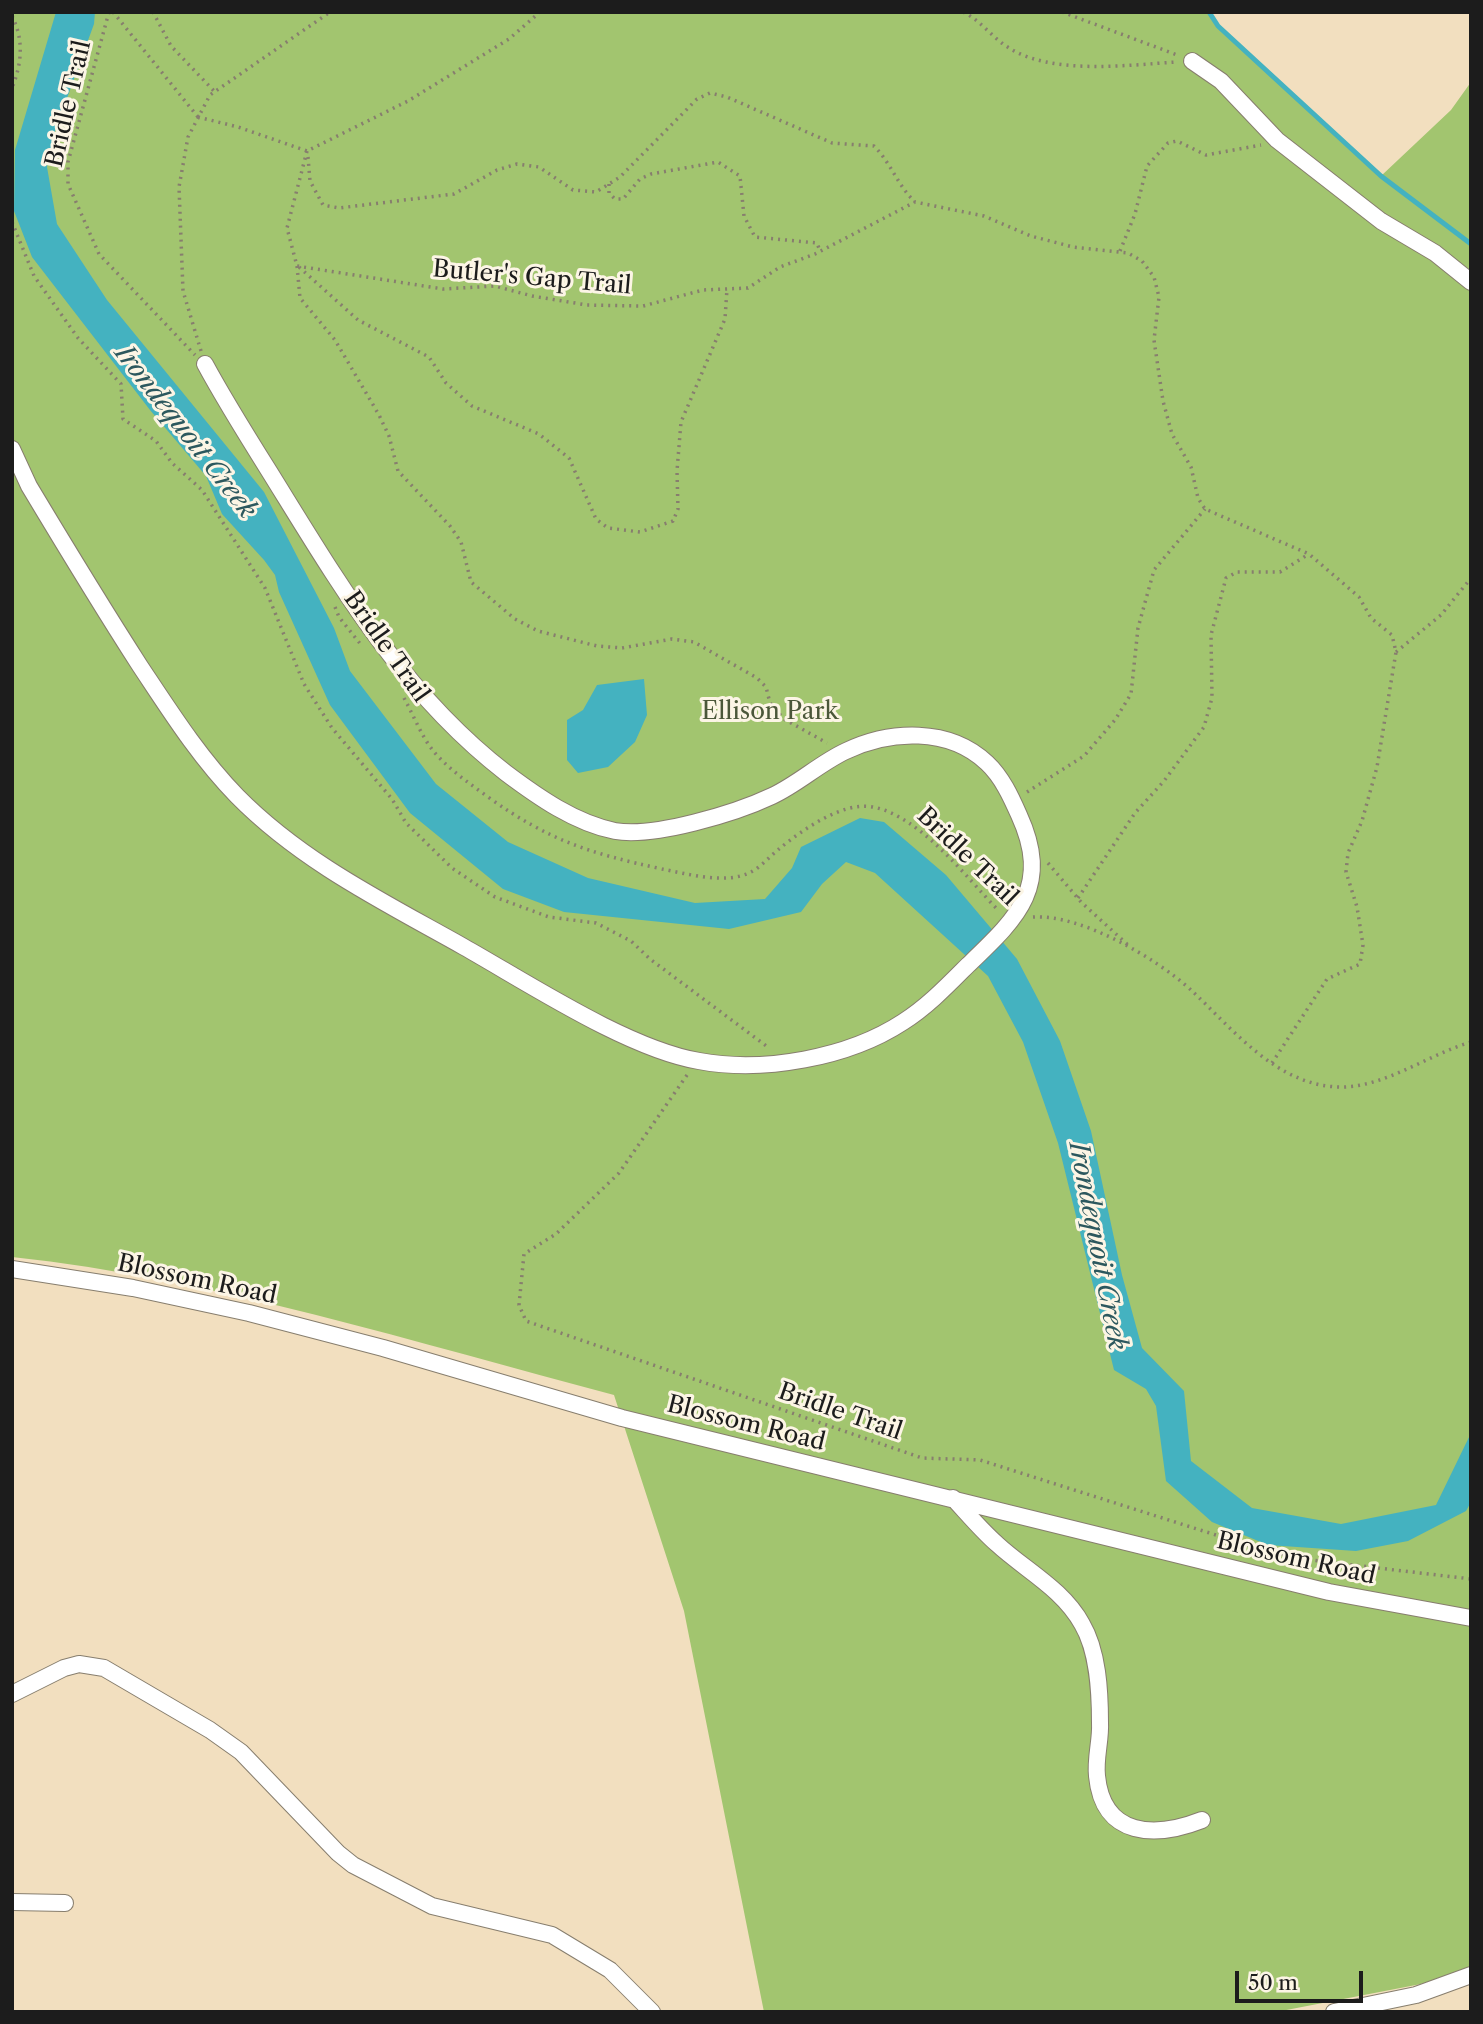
<!DOCTYPE html>
<style>
body{margin:0}
#map{position:relative;width:1483px;height:2024px;overflow:hidden;background:#f2dfbf;font-family:"Libre Caslon Text",serif}
canvas{display:block}
.frame{position:absolute;inset:0;border:14px solid #1c1c1c;pointer-events:none}
.scale{position:absolute;left:1235px;top:1971px;width:128px;height:32px;box-sizing:border-box;border:4px solid #1c1c1c;border-top:0;padding-left:9px;font-size:21px;line-height:24px;white-space:nowrap;color:#1c1c1c;-webkit-text-stroke:5px #fcf5e5;paint-order:stroke}
</style>
<div id="map">
<canvas width="1483" height="2024"></canvas>
<div class="frame"></div>
<div class="scale">50 m</div>
</div>
<script>
const ctx = document.querySelector('canvas').getContext('2d');
ctx.lineJoin = 'round';
function fill(path, color) {
  ctx.fillStyle = color;
  ctx.fill(path, 'evenodd');
}
function strokePath(path, color, width, dash) {
  ctx.strokeStyle = color;
  ctx.lineWidth = width;
  ctx.lineCap = dash ? 'butt' : 'round';
  ctx.setLineDash(dash || []);
  ctx.stroke(path);
}
function label(font, color, halo, rows, align = 'center') {
  ctx.font = font + ' "Libre Caslon Text",serif';
  ctx.lineWidth = 6;
  ctx.setLineDash([]);
  ctx.textBaseline = 'middle';
  ctx.strokeStyle = halo;
  ctx.fillStyle = color;
  for (const [text, x, y, turn = 0] of rows) {
    ctx.save();
    ctx.translate(x, y);
    ctx.rotate((+turn || 0) * Math.PI / 180);
    ctx.textAlign = isNaN(turn) ? turn : align;
    if (halo) ctx.strokeText(text, 0, 0);
    ctx.fillText(text, 0, 0);
    ctx.restore();
  }
}
fill(new Path2D(`
 M12 12H1209L1218 26 1381 176 1451 110 1471 82V1970L1421 1984 1276 2012H764L684 1611 614 1395C416 1343 216 1279 12 1257Z`), '#a2c56f');
fill(new Path2D(`
 M56 12H95L94 24 54 134 47 167 57 224 107 300 264 492 334 628 350 671 436 784 508 842 588 878 695 903 765 899 792 868 801 847 860 818 884 822 946 875 1017 959 1060 1041 1091 1131 1122 1275 1142 1348 1184 1391 1191 1461 1252 1508 1341 1524 1436 1505 1471 1433V1502L1466 1511 1408 1541 1356 1551 1268 1545 1212 1522 1166 1481 1156 1406 1146 1389 1114 1370 1058 1143 1023 1042 988 976 875 873 846 862 822 884 801 912 729 929 564 912 503 889 410 813 330 705 279 592 275 575 264 560 222 514 206 476 150 410 32 257 14 211 15 150Z
 M644 679 647 715 635 742 608 767 578 773 567 760V720L583 710 597 685Z`), '#44b2c0');
strokePath(new Path2D(`
 M1209 12 1218 26 1381 176 1471 244`), '#44b2c0', 5);
const minor = new Path2D(`
 M1192 61 1221 81 1277 140 1381 221 1435 253 1471 282
 M12 449 29 486C65 546 102 607 140 666 170 711 199 757 237 796 302 862 384 902 464 947 528 983 628 1049 699 1061 763 1073 848 1058 903 1022 927 1007 948 985 968 965 1017 918 1052 887 1019 815 1011 797 1002 777 987 763 949 727 890 730 846 751 820 763 798 784 772 796 736 813 654 838 615 831 575 823 538 797 506 773 401 692 338 582 269 471 247 436 225 401 205 364
 M12 1269 133 1288 249 1313 383 1348 622 1418 1329 1592 1471 1618
 M953 1498C967 1513 981 1530 997 1544 1025 1570 1063 1589 1082 1624 1098 1651 1100 1691 1100 1723 1101 1740 1095 1758 1097 1776 1103 1838 1156 1838 1202 1820
 M12 1694 64 1668 79 1664 104 1668 210 1730 241 1752 338 1853 353 1865 432 1906 552 1935 610 1970 652 2012
 M12 1902 65 1903
 M1334 2012 1416 1995 1471 1975`);
strokePath(minor, '#877e6e', 18);
strokePath(new Path2D(`
 M109 12 68 162V184L99 254 195 355
 M113 12 198 117
 M153 12 171 46 215 92
 M963 12C980 20 991 36 1006 46 1050 76 1126 65 1177 62
 M1062 12 1180 56
 M12 16C24 40 22 63 12 88
 M198 117 238 127 307 151 408 101 509 39 540 12
 M307 151 287 228 297 266 443 289 495 286 532 296 587 305 643 306 703 290 748 288 780 267 815 254 915 202 984 216 1031 236 1073 247 1128 253 1142 261 1154 277 1159 297 1154 340 1163 401 1172 434 1191 467 1198 498 1205 509 1309 554 1359 597 1371 618 1392 635 1396 652 1377 767 1362 821 1348 853 1346 872 1357 907 1363 945 1360 964 1327 979 1272 1063
 M308 157 310 181 323 205 339 208 454 194 497 170 517 164 539 167 573 190 596 192 620 177 697 99 710 93 727 97 832 143 874 146C891 163 898 186 915 202
 M609 184V193L615 199H623L640 179 651 174 718 162 740 176 744 216 755 237 817 243 820 251
 M12 222 34 276 78 338 121 384 123 419 156 441 172 463 202 490 265 588 304 684 332 728 392 799 406 823 452 868 495 897 549 917 596 923 631 941 650 959 769 1048
 M1120 251 1135 214 1147 166 1168 143 1177 141 1206 155 1261 145
 M297 266 300 298 335 340 379 415 389 436 398 471 450 526 461 542 471 582 515 619 538 631 597 646 622 648 672 639 694 642 757 678 766 687 770 703 784 719 827 743
 M299 267 358 320 429 357 446 383 472 406 539 434 569 458 596 519 608 528 640 532 673 521 678 509 677 471 681 422 725 319 727 289
 M201 351 183 291 179 187 188 137 210 95 330 12
 M335 607 339 617 362 646
 M1396 652 1441 615 1471 578
 M404 698C414 716 422 738 435 753 451 771 469 783 488 797 550 841 589 853 662 869 688 874 726 885 751 872 761 867 770 856 779 849 802 830 843 801 873 807 920 816 966 877 998 910
 M1027 792 1084 756 1115 720 1131 694 1138 628 1154 570 1205 509
 M1048 863 1081 902 1128 945
 M1078 898 1135 813 1164 781 1204 727 1212 698 1211 635 1226 578 1237 572H1280L1309 554
 M1033 917C1081 914 1156 958 1191 990 1234 1030 1279 1089 1345 1087 1388 1085 1430 1054 1471 1042
 M687 1075 619 1173 556 1234 524 1254 519 1305 526 1321 922 1458 980 1460 1263 1550 1302 1559 1471 1579`), '#877e6e', 3.5, [2, 5]);
strokePath(minor, '#fff', 16);
label('24px', '#1c1c1c', '#fcf5e5', [
 ["Bridle Trail",69,104,-77],
 ["Butler's Gap Trail",532,278,5],
 ["Bridle Trail",386,647,55],
 ["Bridle Trail",967,857,44],
 ["Blossom Road",197,1280,12],
 ["Bridle Trail",840,1412,19],
 ["Blossom Road",746,1424,14],
 ["Blossom Road",1296,1559,13]
]);
label('24px', '#4b5739', '#fcf5e5', [
 ["Ellison Park",770,712]
]);
label('italic 26px', '#2c585e', '#fcf5e5', [
 ["Irondequoit Creek",185,432,52],
 ["Irondequoit Creek",1097,1246,79]
]);
</script>
